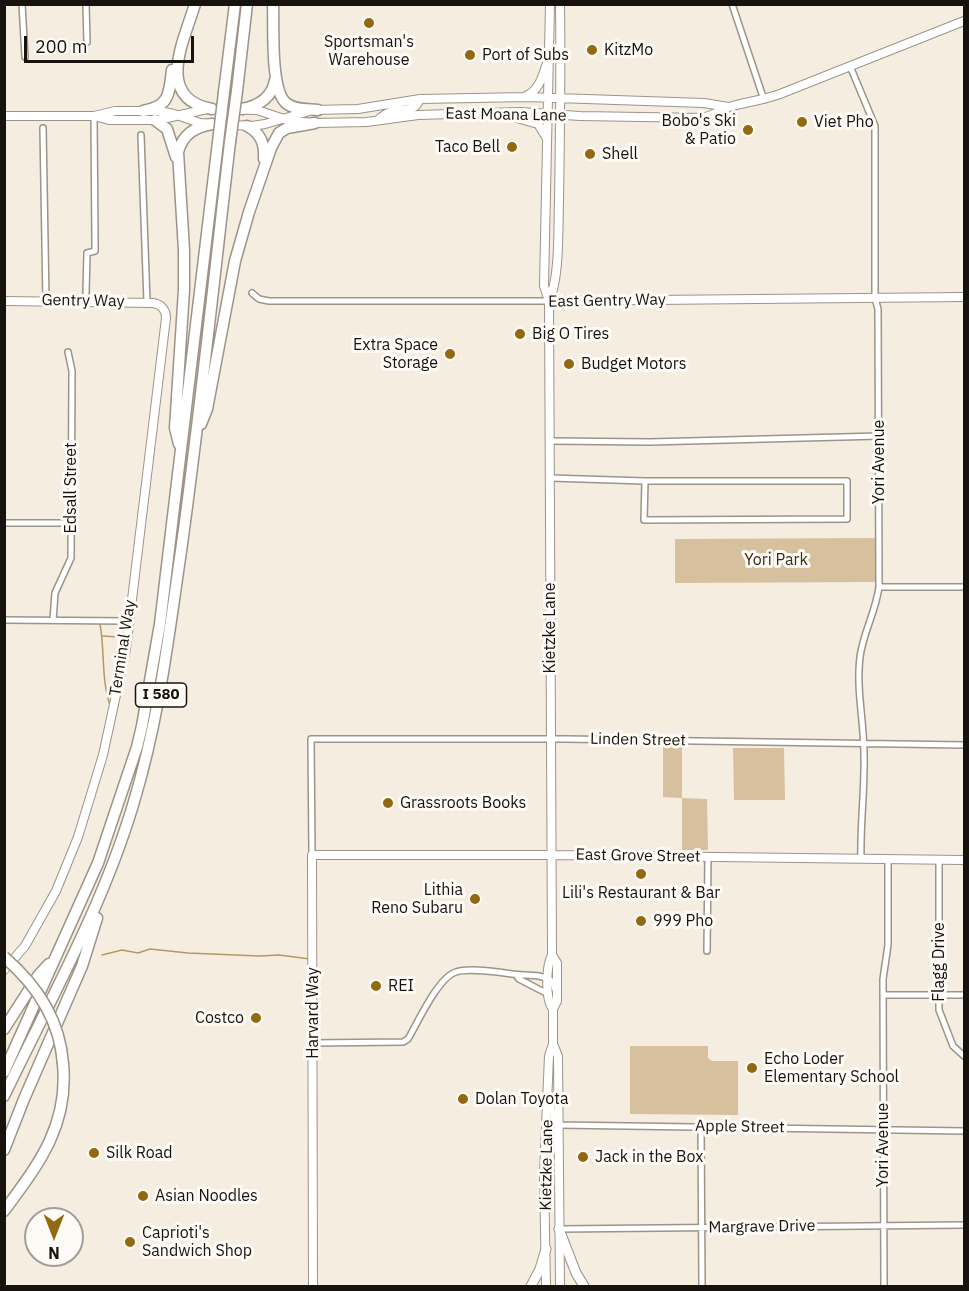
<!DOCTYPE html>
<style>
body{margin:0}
#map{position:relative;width:969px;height:1291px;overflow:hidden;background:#f5ede0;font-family:"IBM Plex Sans",sans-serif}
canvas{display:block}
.frame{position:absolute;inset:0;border:6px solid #16130f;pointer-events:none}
.north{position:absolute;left:24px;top:1207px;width:60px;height:60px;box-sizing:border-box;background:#fefbf6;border:2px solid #a19e9a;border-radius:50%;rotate:180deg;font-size:16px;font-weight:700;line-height:24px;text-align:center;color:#16130f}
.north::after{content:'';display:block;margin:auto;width:21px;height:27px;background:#926911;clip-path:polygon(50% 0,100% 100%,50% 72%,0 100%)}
.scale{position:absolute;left:24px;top:36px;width:170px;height:27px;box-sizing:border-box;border:3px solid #16130f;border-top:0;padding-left:8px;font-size:18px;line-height:21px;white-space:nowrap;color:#16130f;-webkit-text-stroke:4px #fefbf6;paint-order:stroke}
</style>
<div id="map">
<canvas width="969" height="1291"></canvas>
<div class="frame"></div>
<div class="north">N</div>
<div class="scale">200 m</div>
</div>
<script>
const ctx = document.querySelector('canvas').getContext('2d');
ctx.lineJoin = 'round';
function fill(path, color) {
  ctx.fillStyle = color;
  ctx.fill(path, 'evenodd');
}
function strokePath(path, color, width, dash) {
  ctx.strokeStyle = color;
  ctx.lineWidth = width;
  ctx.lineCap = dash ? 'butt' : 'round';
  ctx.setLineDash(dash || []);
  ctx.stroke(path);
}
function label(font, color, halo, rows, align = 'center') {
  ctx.font = font + ' "IBM Plex Sans",sans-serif';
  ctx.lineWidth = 6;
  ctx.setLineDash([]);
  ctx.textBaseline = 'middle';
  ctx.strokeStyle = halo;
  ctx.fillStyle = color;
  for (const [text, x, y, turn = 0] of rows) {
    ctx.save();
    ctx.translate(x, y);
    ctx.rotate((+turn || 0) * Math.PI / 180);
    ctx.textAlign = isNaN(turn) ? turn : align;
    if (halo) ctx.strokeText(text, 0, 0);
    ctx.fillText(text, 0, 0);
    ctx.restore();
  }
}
fill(new Path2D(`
 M876 538V582L675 583V539Z
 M663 746H682V798L707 799 708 850H682V798L663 797Z
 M733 748H784L785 800H734Z
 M630 1046H708V1058L712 1061H738V1115L630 1114Z`), '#d6c09d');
strokePath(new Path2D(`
 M100 624C105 651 101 679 110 705
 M103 636 118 637
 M102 955 122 950 138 953 150 949 188 953 259 956 279 955 310 959`), '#b79863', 1.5);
const street = new Path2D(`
 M22 4 25 57
 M86 4 87 42
 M732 4 764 100
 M850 66 875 126V298L878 309 879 587C876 611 863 633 860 657 856 689 864 722 864 754 865 789 860 824 861 859
 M43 128 46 301
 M141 135 147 302
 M86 293 87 253 95 251V244L94 116
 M252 293 259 299 269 301H549
 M550 441 650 442 879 436
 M550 478 645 481H847V519L644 520 645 481
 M4 523H71
 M879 587H964
 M4 620 128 621
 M53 620 55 593 71 558 72 371 68 352
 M312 855 311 739H565L964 745
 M939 860V1010L953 1046 964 1056
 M707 951 708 856
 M516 975 519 979 548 994
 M883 995H964
 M313 1043 403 1042 408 1039C417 1024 438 977 456 972 467 968 499 972 512 974 525 976 540 973 552 981L555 990
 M550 1095 554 1123 559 1125 964 1131
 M701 1127 702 1286
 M559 1229 964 1225
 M884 1286 883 979 888 945V859`);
const secondary = new Path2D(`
 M550 4 544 286 549 301 552 955C546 966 545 999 553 1009
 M526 96C539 91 543 75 547 63
 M219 109 257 110 290 121 315 123 367 122 418 115 520 112 580 116 702 118C712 116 719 111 729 107 746 102 764 100 780 94L964 21
 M506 115 538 124 546 137
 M4 116H94L109 120H158L207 109
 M94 116 115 111H159L174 114 200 123 252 126 265 124 313 110 358 109 420 99 527 97 704 103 728 107
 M380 118C385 115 388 112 394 111 405 109 415 112 420 99
 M4 301 153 303C161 304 166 310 166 318L126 649 103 755 78 837 56 891 25 946 4 970
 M549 301 964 297
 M549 301C560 278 558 228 559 202 560 136 561 70 560 4
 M552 955 557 963V1001L553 1009V1044L558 1056 560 1286
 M313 1286 312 855H552L964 860
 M546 1286 544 1174 549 1056 553 1044`);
const primary = new Path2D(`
 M559 1229 576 1273 584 1286
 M531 1286 540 1269 546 1249`);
const highway = new Path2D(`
 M195 4C184 41 154 98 212 109
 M273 4C274 26 270 89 286 103 294 110 307 109 318 110
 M237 91 247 4
 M224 92 235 4
 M242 109C258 106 272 98 275 80
 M143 111C170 106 169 94 172 70
 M155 120 167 129 176 157
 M247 126C261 133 265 144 264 159
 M201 424 207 409 235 261 249 212 271 148 279 133 287 128 315 123
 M179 444 175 428 184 290V250L178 152C183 134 195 127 212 124
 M4 1029 38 976 49 964
 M4 1072 98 863 137 747 142 726 160 624 218 142
 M4 1096C50 1000 102 908 133 805 159 719 168 640 181 551 200 415 214 278 230 142
 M4 1150 24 1099 82 966 97 918
 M4 1211C38 1165 69 1126 63 1064`);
strokePath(street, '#9c9488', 8);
strokePath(secondary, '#9c9488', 10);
strokePath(primary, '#9c9488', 11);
strokePath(highway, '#9c9488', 13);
strokePath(street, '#fff', 5);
strokePath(secondary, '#fff', 8);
strokePath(primary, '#fff', 9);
strokePath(highway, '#fff', 10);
const highwayBridge = new Path2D(`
 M218 142 224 92
 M230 142 237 91
 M4 957C37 985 60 1021 63 1064`);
strokePath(highwayBridge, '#9c9488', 13, []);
strokePath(highwayBridge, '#fff', 10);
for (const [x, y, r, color] of [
 [369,23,6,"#926911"],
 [592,50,6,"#926911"],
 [470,55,6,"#926911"],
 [802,122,6,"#926911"],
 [748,130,6,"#926911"],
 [512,147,6,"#926911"],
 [590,154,6,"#926911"],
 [520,334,6,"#926911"],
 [450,354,6,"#926911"],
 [569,364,6,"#926911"],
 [388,803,6,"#926911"],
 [641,874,6,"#926911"],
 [475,899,6,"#926911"],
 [641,921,6,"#926911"],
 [376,986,6,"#926911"],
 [256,1018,6,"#926911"],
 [752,1068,6,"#926911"],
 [463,1099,6,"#926911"],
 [94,1153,6,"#926911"],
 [583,1157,6,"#926911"],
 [143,1196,6,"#926911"],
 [130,1242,6,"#926911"]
]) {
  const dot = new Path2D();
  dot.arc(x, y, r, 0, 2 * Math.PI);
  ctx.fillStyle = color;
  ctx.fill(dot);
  strokePath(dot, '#fefbf6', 2);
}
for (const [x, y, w] of [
 [161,695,51]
]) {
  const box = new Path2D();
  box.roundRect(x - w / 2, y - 12, w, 24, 4.5);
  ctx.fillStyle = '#fefbf6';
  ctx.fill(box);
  strokePath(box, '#16130f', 1.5);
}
label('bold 15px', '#16130f', null, [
 ["I 580",161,695]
]);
label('16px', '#16130f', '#fefbf6', [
 ["Sportsman's",369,42,"center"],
 ["Warehouse",369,60,"center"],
 ["KitzMo",604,50],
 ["Port of Subs",482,55],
 ["Bobo's Ski",736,121,"right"],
 ["& Patio",736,139,"right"],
 ["Viet Pho",814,122],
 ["Taco Bell",500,147,"right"],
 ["Shell",602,154],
 ["Big O Tires",532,334],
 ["Extra Space",438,345,"right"],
 ["Storage",438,363,"right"],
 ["Budget Motors",581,364],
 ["Grassroots Books",400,803],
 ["Lithia",463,890,"right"],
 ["Reno Subaru",463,908,"right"],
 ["Lili's Restaurant & Bar",641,893,"center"],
 ["999 Pho",653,921],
 ["REI",388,986],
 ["Costco",244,1018,"right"],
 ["Echo Loder",764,1059],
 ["Elementary School",764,1077],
 ["Dolan Toyota",475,1099],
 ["Silk Road",106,1153],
 ["Jack in the Box",595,1157],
 ["Asian Noodles",155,1196],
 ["Caprioti's",142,1233],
 ["Sandwich Shop",142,1251]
], 'left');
label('16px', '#16130f', '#fefbf6', [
 ["East Moana Lane",506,115,1],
 ["Gentry Way",83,301,1],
 ["East Gentry Way",607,301,-1],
 ["Yori Avenue",879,462,-90],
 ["Edsall Street",71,488,-90],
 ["Kietzke Lane",550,628,-90],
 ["Terminal Way",123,648,-81],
 ["Linden Street",638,740,1],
 ["East Grove Street",638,856,1],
 ["Flagg Drive",939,962,-90],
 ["Harvard Way",313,1013,-90],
 ["Apple Street",740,1127,1],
 ["Yori Avenue",883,1145,-90],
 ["Kietzke Lane",547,1165,-89],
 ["Margrave Drive",762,1227,-1]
]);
label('16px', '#3a2b13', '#fefbf6', [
 ["Yori Park",776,560]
]);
</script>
